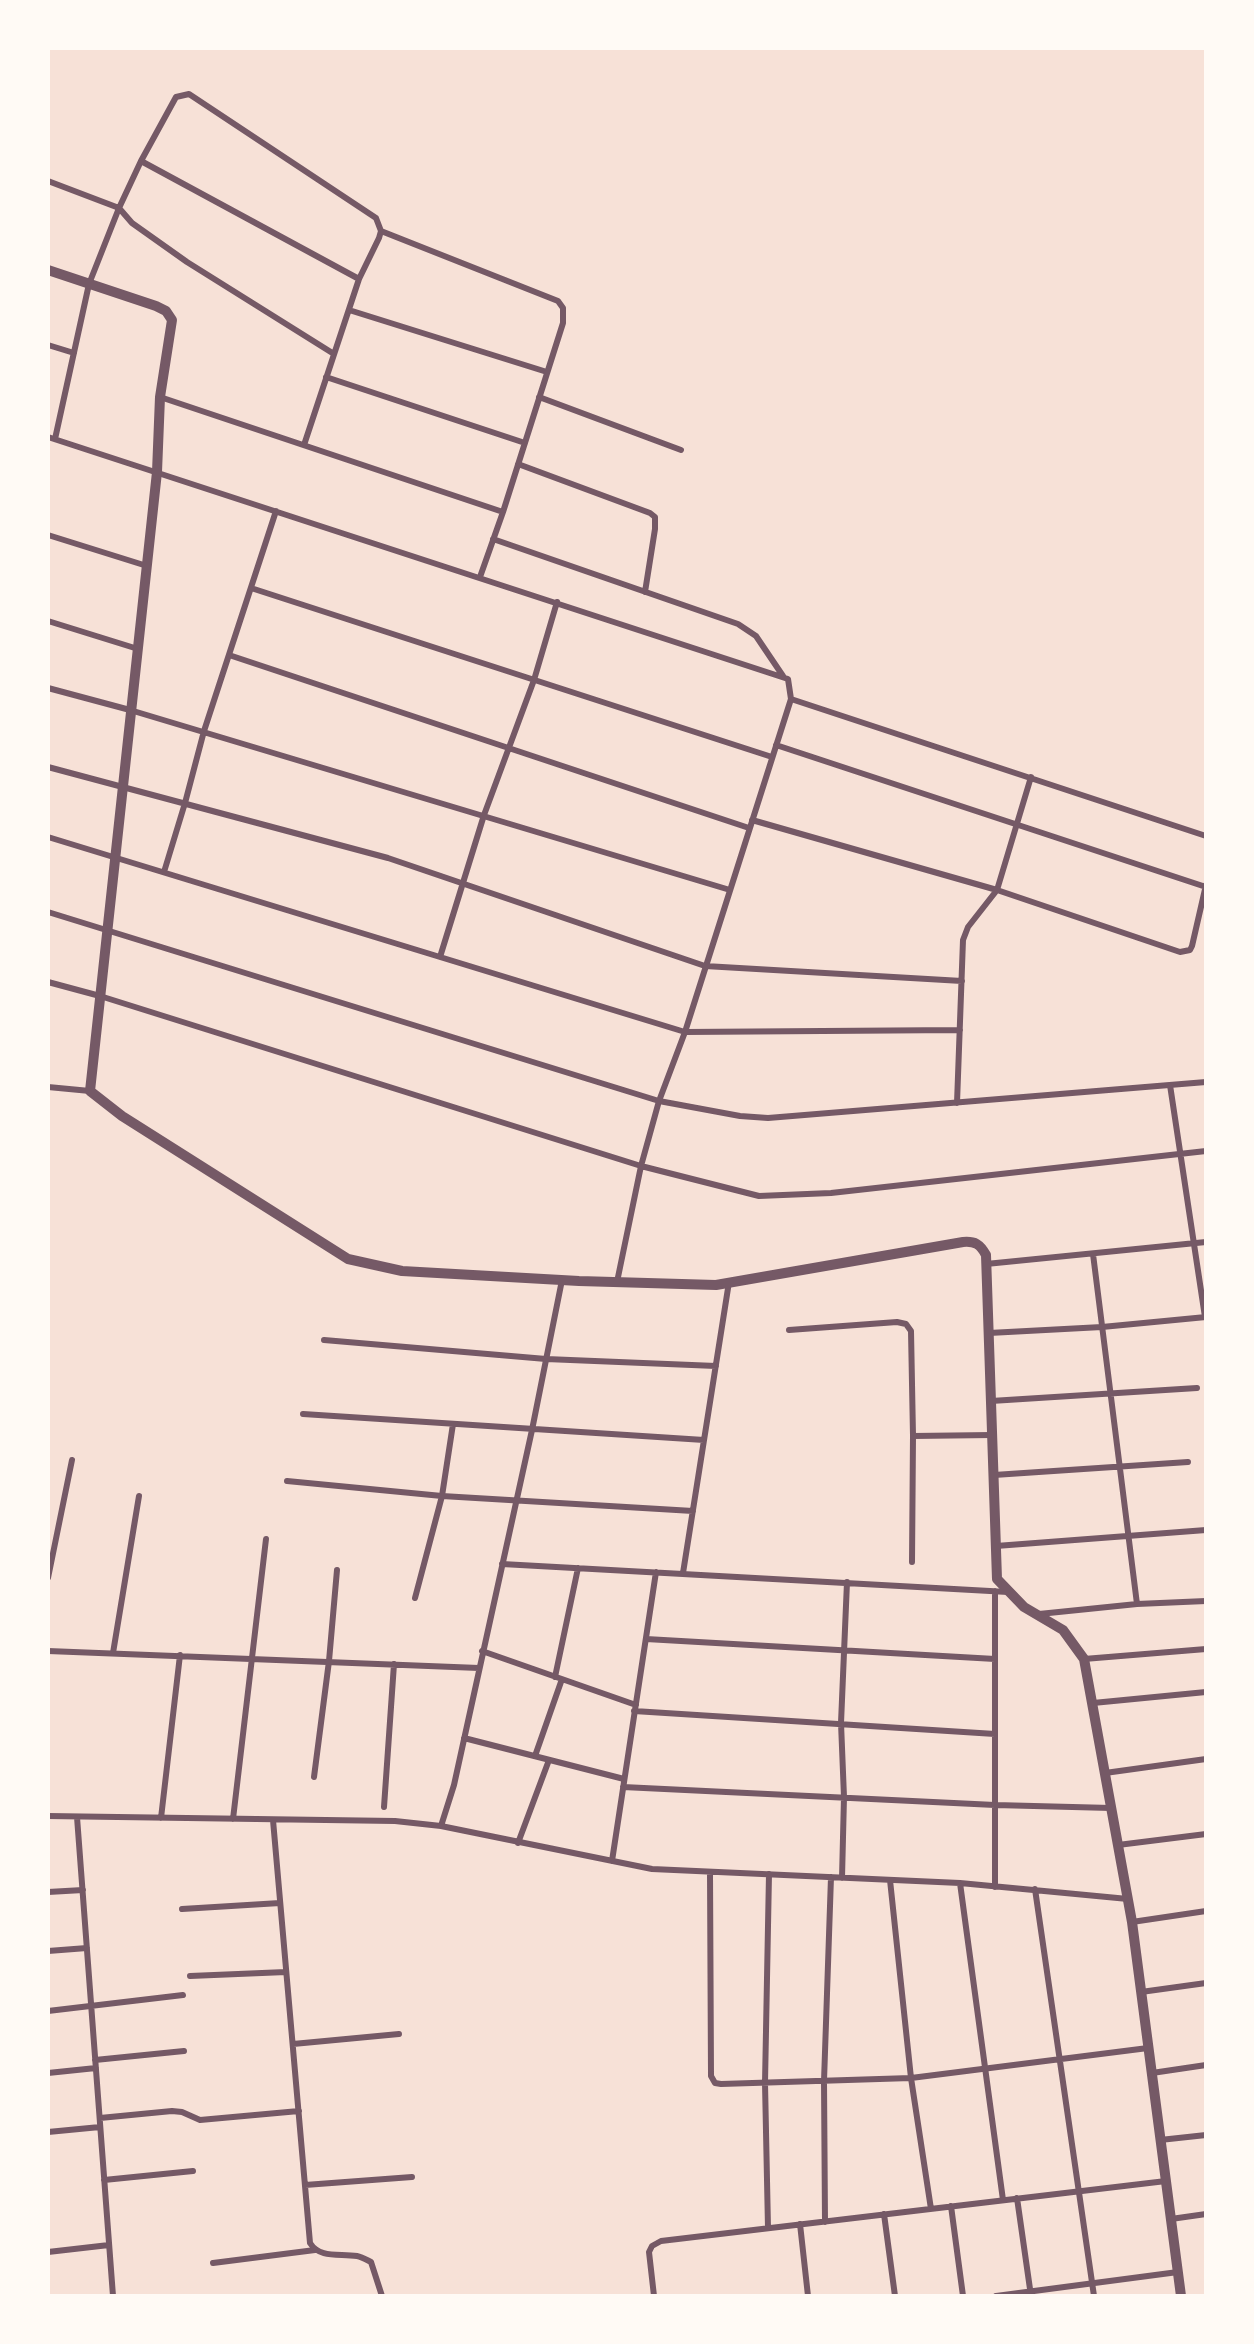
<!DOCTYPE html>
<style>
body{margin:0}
#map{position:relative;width:1254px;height:2344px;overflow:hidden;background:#f7e1d7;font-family:Ubuntu,sans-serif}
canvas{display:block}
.frame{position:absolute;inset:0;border:50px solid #fffaf5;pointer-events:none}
</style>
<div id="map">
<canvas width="1254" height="2344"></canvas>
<div class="frame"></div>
</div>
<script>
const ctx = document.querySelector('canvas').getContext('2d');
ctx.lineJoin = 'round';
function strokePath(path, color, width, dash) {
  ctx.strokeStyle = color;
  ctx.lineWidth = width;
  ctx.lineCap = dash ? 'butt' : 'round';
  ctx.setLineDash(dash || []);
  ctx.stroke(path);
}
strokePath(new Path2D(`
 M141 161 359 279
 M48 181 119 208 132 223 187 262 334 354
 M381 231 558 301 563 308V323L503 512 480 577
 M349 310 547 372
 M48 345 74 353
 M326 377 525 443
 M160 397 503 512
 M539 397 681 450
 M48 437 788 679 791 699 685 1032 659 1101 641 1166 617 1282
 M55 439 89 284 119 208 141 161 176 97 189 94 376 218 381 231 379 238 359 279 304 445
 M518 464 650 513 655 517V529L645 592
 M48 535 147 566
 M493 539 738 624 756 636 783 676
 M251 588 772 757
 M48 621 138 649
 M229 655 749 828
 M48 688 130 710 730 890
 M791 699 1206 836
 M776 745 1206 887
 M48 767 388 858 705 966 962 981
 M752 820 997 890 1180 952 1190 950 1192 946 1206 885
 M48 837 685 1032 960 1030
 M164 872 185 803 204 731 276 511
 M48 912 659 1101 740 1116 768 1118 1206 1082
 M440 957 484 815 534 680 557 602
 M48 982 100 996 641 1166 759 1196 831 1193 1206 1151
 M1170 1085 1205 1317
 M48 1087 90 1091
 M957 1103 963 940 968 927 997 890 1031 777
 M1093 1254 1137 1604
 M986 1264 1206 1242
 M789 1330 897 1322 906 1324 911 1331 913 1436 992 1435
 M989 1333 1102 1327 1206 1317
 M324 1340 546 1359 716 1366
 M991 1401 1197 1388
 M303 1414 704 1440
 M994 1475 1188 1462
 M287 1481 442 1496 693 1511
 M996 1546 1206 1530
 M912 1562 913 1436
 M502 1564 1008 1592
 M683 1573 729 1282
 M48 1578 72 1460
 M995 1591V1887
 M415 1598 442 1496 453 1424
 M1039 1614 1137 1604 1206 1601
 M646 1639 995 1659
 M48 1651 479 1668
 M482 1651 636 1705
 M113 1653 139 1496
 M1084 1659 1206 1649
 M555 1677 578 1568
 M1093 1703 1206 1692
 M634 1711 995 1734
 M464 1738 624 1779
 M535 1756 562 1679
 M1105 1773 1206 1759
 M314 1777 329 1661 337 1570
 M623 1787 995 1805 1111 1808
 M384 1807 394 1664
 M48 1816 395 1821 441 1826 652 1869 960 1883 1128 1899
 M77 1817 113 2296
 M161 1818 180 1655
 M233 1819 266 1539
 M273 1820 310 2243C320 2259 340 2253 357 2256 362 2257 367 2260 371 2262L382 2296
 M441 1826 454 1785 532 1430 562 1280
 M518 1843 549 1760
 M1118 1845 1206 1834
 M612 1861 656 1572
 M710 1872 711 2076 715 2083 721 2084 911 2078 1148 2048
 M842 1878 844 1797 841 1723 847 1582
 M890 1880 911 2078 931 2209
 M960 1883 1003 2200
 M1035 1889 1094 2296
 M48 1892 83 1890
 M182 1909 280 1903
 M1132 1922 1206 1911
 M48 1951 87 1948
 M190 1976 286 1972
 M1141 1992 1206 1983
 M48 2011 183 1995
 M293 2044 399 2034
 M95 2060 184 2051
 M48 2073 96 2068
 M1152 2073 1206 2065
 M100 2118 172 2111 182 2112 200 2120 299 2111
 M48 2132 100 2127
 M1160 2140 1206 2135
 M104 2180 193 2171
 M305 2185 412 2177
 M1017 2198 1031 2296
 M951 2206 963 2296
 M884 2214 895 2296
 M1171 2219 1206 2214
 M825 2222 824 2081 831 1877
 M800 2224 808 2296
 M768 2228 765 2083 769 1874
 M48 2252 109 2245
 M213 2263 315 2250
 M654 2296 649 2252 652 2246 661 2241 1166 2181
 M996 2296 1178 2272`), '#755966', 6);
strokePath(new Path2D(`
 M48 270 156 306 166 311 172 320 160 397 157 472 90 1091 122 1116 348 1259 402 1271 579 1281 716 1285 963 1242C975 1241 980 1244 986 1255L997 1579 1024 1607 1063 1630 1084 1659 1132 1922 1181 2296`), '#755966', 10);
</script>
